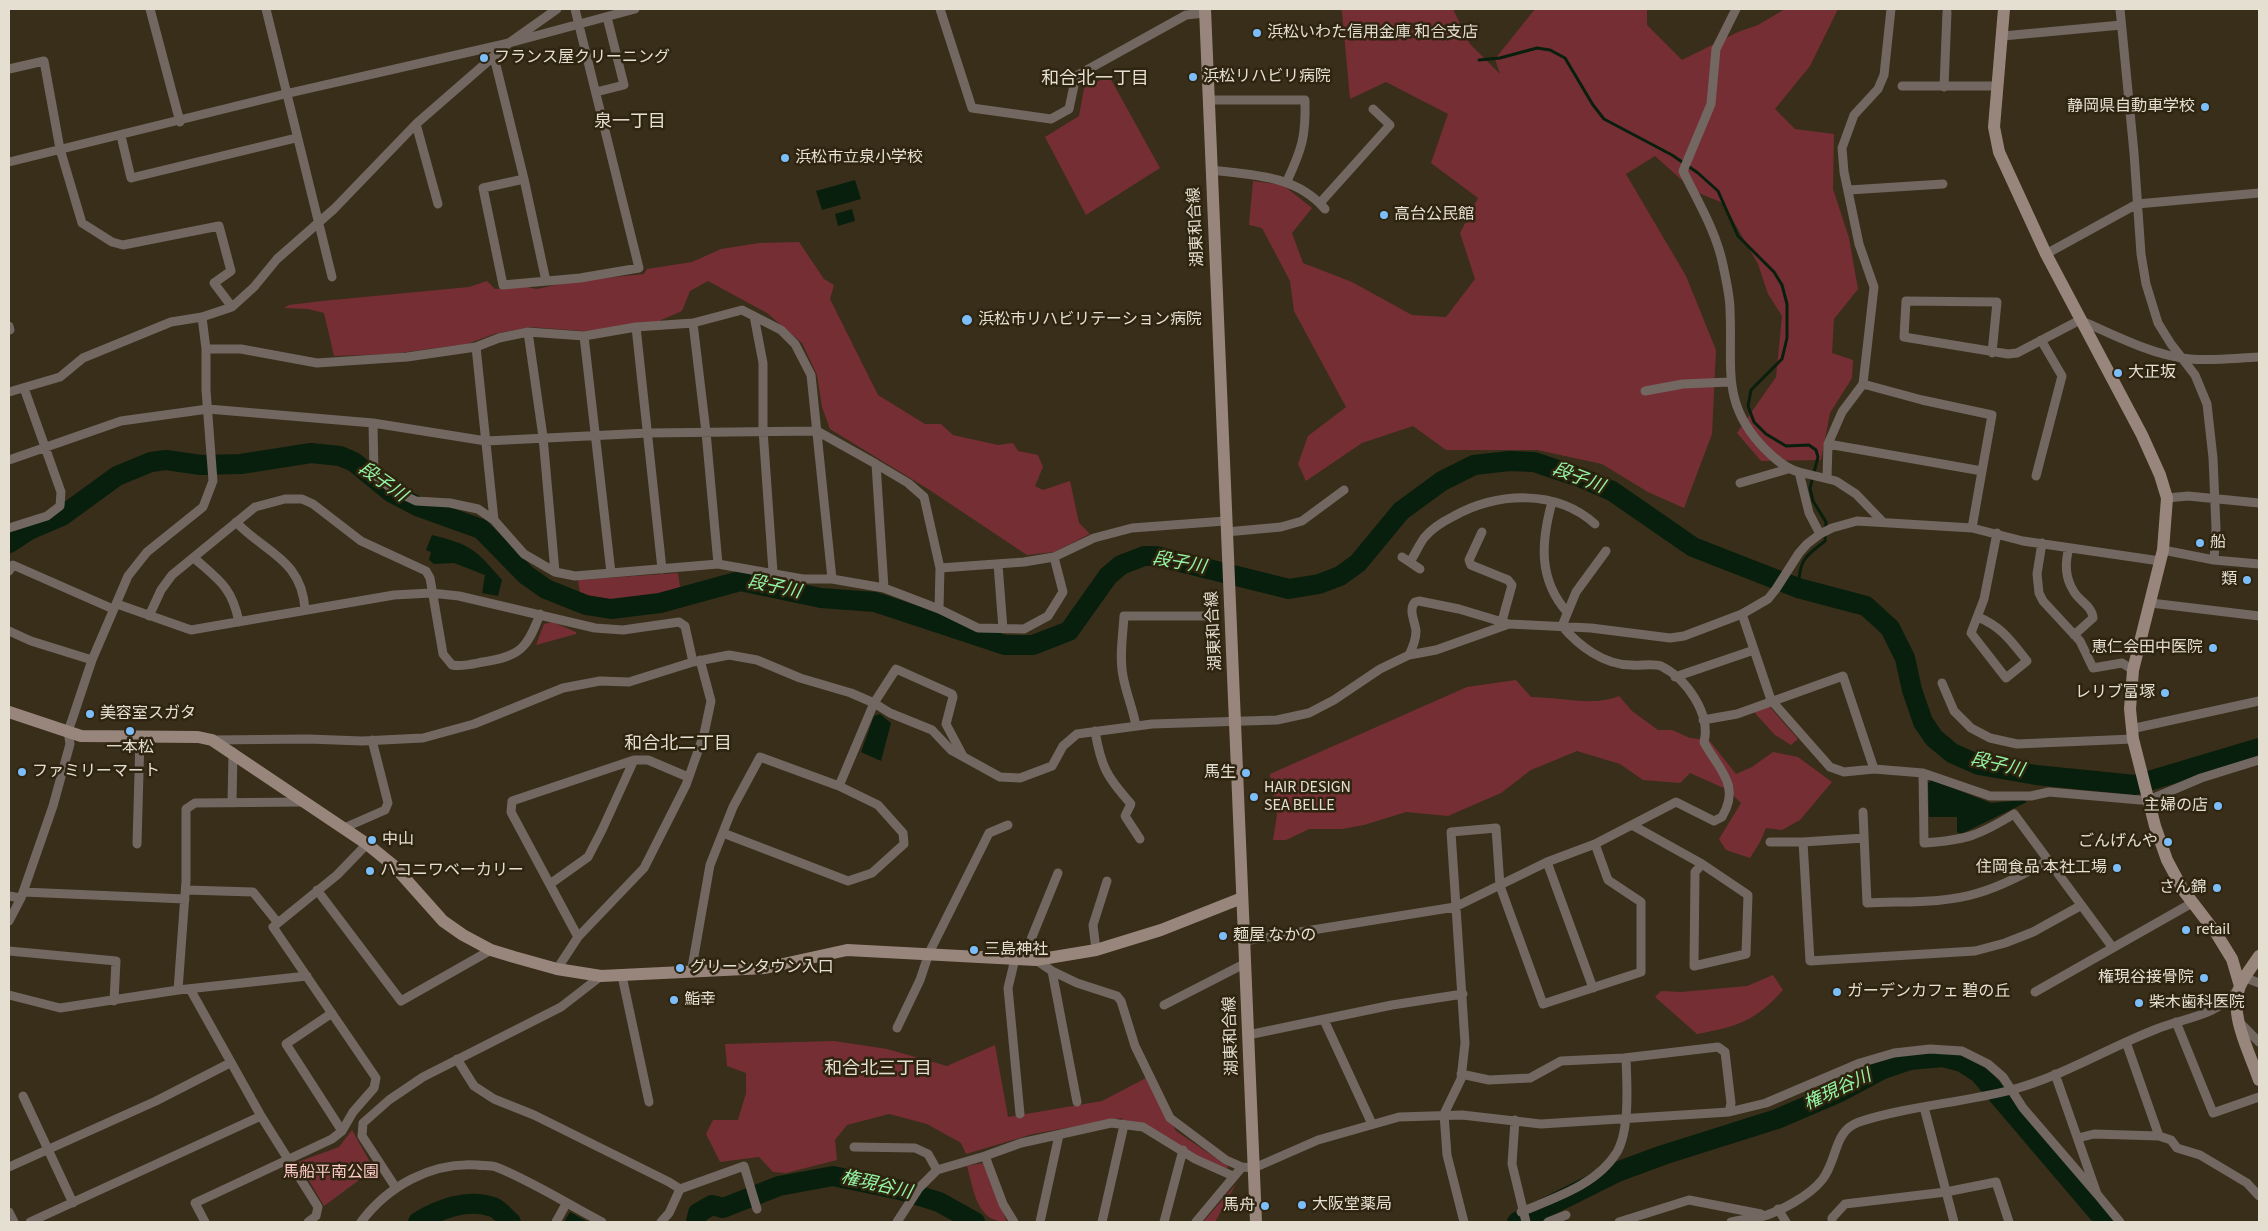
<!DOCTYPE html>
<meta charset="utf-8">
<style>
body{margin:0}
#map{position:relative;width:2268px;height:1231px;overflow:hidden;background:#392e19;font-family:"Source Sans 3",sans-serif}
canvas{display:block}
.frame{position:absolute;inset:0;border:10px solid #e5dfd2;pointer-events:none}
</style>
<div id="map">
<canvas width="2268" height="1231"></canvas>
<div class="frame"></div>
</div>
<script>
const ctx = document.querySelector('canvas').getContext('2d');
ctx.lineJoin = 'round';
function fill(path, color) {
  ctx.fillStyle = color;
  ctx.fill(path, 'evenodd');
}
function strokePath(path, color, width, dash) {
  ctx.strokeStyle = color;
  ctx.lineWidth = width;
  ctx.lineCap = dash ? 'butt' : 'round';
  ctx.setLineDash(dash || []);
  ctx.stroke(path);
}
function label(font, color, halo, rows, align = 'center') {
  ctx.font = font + ' "Source Sans 3","Noto Sans JP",sans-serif';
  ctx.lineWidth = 5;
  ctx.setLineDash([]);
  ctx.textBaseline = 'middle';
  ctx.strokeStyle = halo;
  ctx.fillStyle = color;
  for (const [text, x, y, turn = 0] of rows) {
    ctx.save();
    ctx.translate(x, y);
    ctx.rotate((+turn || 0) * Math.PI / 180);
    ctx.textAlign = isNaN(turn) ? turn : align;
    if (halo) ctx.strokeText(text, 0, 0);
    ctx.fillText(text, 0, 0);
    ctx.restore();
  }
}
fill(new Path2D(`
 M1340 9H1453L1470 44 1500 74 1495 59 1535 9H1647V25L1682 60 1738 32 1758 25 1785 9H1838L1810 66 1775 109 1795 129 1834 134 1833 189 1849 238 1858 289 1834 319 1832 353 1853 360 1852 378 1830 413 1821 460 1761 461 1737 433 1776 377 1782 316 1768 294 1758 264 1723 203 1694 191 1655 156 1626 174 1686 276 1716 350 1712 434 1684 508 1648 492 1602 464 1537 450H1446L1413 426 1362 443 1306 481 1298 464 1308 436 1346 407 1294 311 1290 281 1262 228 1249 225 1253 181 1283 185 1312 208 1292 233 1303 263 1352 282 1412 315 1446 317 1475 279 1460 233 1478 198 1431 163 1448 114 1386 82 1350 99 1342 12Z
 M1109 76 1160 168 1086 215 1045 137 1079 116 1084 88Z
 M799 242 824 279 834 285 830 299 878 395 925 424H941L953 435 998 445 1013 443 1018 451 1038 455 1043 467 1035 486 1043 490 1070 481 1079 523 1090 534 1054 552 1027 555 928 489 830 429 822 407 817 375 802 343 767 313 708 281 690 291 682 311 659 321 627 326 584 331 530 327 494 334 467 344 391 354 334 356 324 313 308 309 284 308 289 305 322 301 469 287 487 281 495 289 521 286 537 289 568 282 644 274 647 269 692 262 721 249 759 243Z
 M678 573 680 587C650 603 613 603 580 593L578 580Z
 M552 622 576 632V634L536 645 544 624Z
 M1516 680 1531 697C1560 697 1593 707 1619 696L1632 711 1658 730H1672L1690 738 1709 740 1736 774 1752 767 1773 752 1798 757 1832 782 1800 820 1782 830 1766 828 1760 842 1750 858 1726 850 1719 839 1741 803 1728 790 1690 773 1680 783 1643 780 1620 764 1577 751 1531 770 1501 793 1448 816 1406 812 1364 825 1342 829H1309L1286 840H1273L1277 815 1270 774 1467 687Z
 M1769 706 1798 739 1791 745 1775 735 1753 711Z
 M1773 975 1783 990C1756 1021 1736 1027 1697 1034L1655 997 1661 991 1681 992 1747 986Z
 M834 1041 887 1049 947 1066 995 1045 1008 1117 1102 1101 1146 1078 1176 1131 1229 1167 1224 1169 1122 1122V1118L1033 1134 966 1154 961 1143 927 1124 889 1114 847 1125 835 1140 837 1160 786 1173 773 1172 759 1157 720 1162 706 1134 713 1120H738L746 1093V1073L727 1066 725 1044Z
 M352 1130 374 1169 324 1206 298 1162 339 1147Z
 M983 1163 1007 1222C976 1222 974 1190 967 1166Z
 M1236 1184 1215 1222H1203Z`), '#762e35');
fill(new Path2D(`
 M855 180 861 199 822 210 816 191Z
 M852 209 855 221 838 226 835 214Z
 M432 535C472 545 475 549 502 580L498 596 482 593 485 575 454 563 434 564 429 560 431 552 426 550Z
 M880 714 891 723 881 761 861 752 874 716Z
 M1932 780 1991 803 2023 800 2027 802 1961 834 1957 832V817H1929L1928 783Z
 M570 1212 588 1222H564Z`), '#081f0d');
strokePath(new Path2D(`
 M1479 60 1500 58 1537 48 1550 50 1565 58 1593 105 1604 119 1672 155 1698 173 1718 191 1738 236 1774 272 1782 285 1787 304V338L1782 359 1751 390 1748 406 1754 422 1766 434 1786 446 1809 445 1816 450 1818 457 1810 488 1813 501 1826 522 1825 541C1803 558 1800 560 1798 588`), '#081f0d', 3);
strokePath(new Path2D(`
 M9 543 29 530 62 516 117 476 151 462 166 460 201 465 241 464 311 453 340 456 354 462 392 493 417 506 481 529 526 575 546 589 586 605 611 609 660 603 740 581 821 598 875 602 1005 645H1033L1069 631 1108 576 1121 565 1144 556H1156L1289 589 1319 584 1340 576 1358 563 1401 511 1442 481 1474 465 1509 461 1534 462 1582 478 1612 491 1693 547 1798 588 1866 606 1890 628 1905 658 1912 690 1923 722 1934 738 1952 753 1979 765 2036 775 2135 785 2259 748
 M418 1222C439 1209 468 1198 493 1207 500 1210 506 1218 511 1222
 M696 1222 698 1213 712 1205 723 1208 779 1186 833 1176 900 1190 939 1202 975 1222
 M1517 1222 1617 1172 1663 1155 1777 1119 1840 1092 1883 1069 1910 1060 1943 1057 1962 1062 1979 1073 2106 1222`), '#081f0d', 20);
strokePath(new Path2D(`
 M150 9 180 122
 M266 9 332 277
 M940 9 972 108 1051 119 1069 109 1076 76 1186 15 1205 13
 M1736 9 1716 49 1711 104 1683 171C1698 202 1716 231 1723 265 1726 280 1730 296 1730 310 1733 367 1720 403 1765 449 1775 459 1786 469 1799 472L1809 513 1820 534
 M2120 9 2134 153 2141 254 2146 284 2158 323 2171 344 2195 375 2207 404 2213 458 2216 528 2214 560
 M2003 36 2121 25
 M494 57 524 179 546 281
 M9 69 44 61 60 149 82 223 112 242 123 245 219 226 231 271 214 283 232 307
 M1902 86H1997
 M1944 87 1947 12
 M596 92 624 85 607 17
 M1208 100H1305C1306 136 1302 149 1287 181
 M416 124 438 204
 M121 136 131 178 296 138
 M9 162 285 94 509 43 635 9
 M1211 170C1253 175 1296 175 1325 209
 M524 179 483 188 503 285 580 278 639 268 575 9
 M1849 190 1943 184
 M1320 203 1390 125 1373 109
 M2046 254 2137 204 2259 193
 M754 316 763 363V430L773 572
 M693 323 706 432 718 564
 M9 326 10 330
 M528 332 543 437 555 572
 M476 347 494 520
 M206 349H241L317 363 407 357 476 347 499 338 528 332 584 336
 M1992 353 1997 302 1906 301 1904 337 2008 354 2017 353 2080 320C2113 335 2155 356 2190 359 2213 361 2236 358 2259 357
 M1645 391 1683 384 1730 382
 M9 392 60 377 83 358 171 322 202 317 232 307 254 287 277 259 334 209 416 124 509 43 557 9
 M373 423 374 475 393 490 416 501 450 503 478 509 494 520 524 554 555 572 575 576 718 564 803 579H832L811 375 795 344 781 330 742 310 693 323 636 327 662 569
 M1828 444 1982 471 1992 415 1922 400 1863 384
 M9 460 121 421 208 409 373 423 486 441 648 433 817 431 876 464 884 588 832 579
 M876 464 908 483 924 497 940 568 939 609 884 588
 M1799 472 1836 481 1856 494 1882 521
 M2036 476 2062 376 2041 340
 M1827 478 1828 444 1842 412 1863 384 1874 287 1859 244 1844 172 1842 148 1854 115 1878 89 1884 75 1891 9
 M1740 483 1788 469
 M2167 498 2188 496 2259 503
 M1552 502C1541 542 1538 579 1567 612
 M236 522C265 553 302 559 305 610
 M9 528 47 516 60 506 61 492 24 388
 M1972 528 1982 471
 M1226 532 1281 527 1302 521 1344 490
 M1482 532 1469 560 1471 565 1508 580 1512 585 1502 621
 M2042 543 2037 574 2039 593 2043 601 2080 641 2093 668 2122 663 2133 670
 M2069 548C2065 562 2065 577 2073 590 2078 601 2092 605 2093 618L2074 635
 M2163 550 2214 560 2259 564
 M1402 557 1420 569
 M194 558C219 580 232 587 239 622
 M1410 562C1415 554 1419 545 1424 538 1431 529 1444 521 1454 516 1498 492 1556 489 1595 524
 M998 564 1003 629
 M940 568 1024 562 1054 557 1094 538 1132 528 1225 521
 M9 571 13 565 113 609
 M611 573 584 336 636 327
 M2151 603 2259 616
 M117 604 191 630 394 595 431 593 459 596 595 628 623 630 679 622 685 626 693 662
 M939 609 978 628 1024 629 1048 616 1063 592 1054 557
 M1742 614 1771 700 1830 767 1844 772 1874 769
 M149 616 161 590 172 575 255 507 285 499H302L313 504 361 541 426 571 430 578 443 654 452 665C462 667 473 664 483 662 520 656 527 649 540 614
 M1978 617C2002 627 2011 641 2027 661L2006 678 1971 633 1984 599 1997 533
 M9 631 31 641 92 660
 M1409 655C1413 647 1416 640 1416 631 1415 621 1408 610 1415 602L1419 601 1459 609 1509 624
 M1675 677 1754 650
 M1942 683 1954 711 1971 728 1990 738 2017 744 2133 739
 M1703 720 1737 714 1843 676 1874 769 1923 773
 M1136 726C1133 709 1126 693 1123 676 1119 656 1123 635 1124 616H1209
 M2131 729 2259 701
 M1095 731C1101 767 1107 777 1131 804L1125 816 1140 839
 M212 740 308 739 362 741 423 738 474 724 563 688 600 681 629 682 693 662 729 655 757 660 800 678 851 693 874 703 890 713 932 730 951 750 1000 777 1020 778 1052 766 1063 746 1077 734 1152 724 1277 720 1309 713 1334 700 1380 669 1409 655 1436 650 1509 624 1591 628 1670 638 1684 636 1742 614 1768 599 1776 589 1799 553 1807 544 1820 534 1832 528 1857 521 1972 528 2023 541 2160 561
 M839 786 874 703 896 669 952 694 953 697 946 724 963 756
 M232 803 233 752
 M1863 812 1867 903C1902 901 1943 904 1978 893 2002 886 2024 874 2047 861
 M1632 825 1702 864 1695 872 1694 966 1746 954 1748 895 1702 864
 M344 828 385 810 388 803 372 740
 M1864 838 1803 842 1810 961 1975 951 2005 943 2033 932 2080 906
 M1770 842H1803
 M137 844 140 737
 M1547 862 1593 988
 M550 884 588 857 602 830 634 760
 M186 890 253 892 278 923
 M317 890 401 1001 491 950
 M23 892 185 899
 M9 896 21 898
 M9 921 21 898 53 806 70 744 68 731 72 720 92 660 128 576 147 552 203 507 213 481 206 390V349L202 317
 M578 937 511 812 512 801 634 760H648L688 777
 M1244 941 1455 907 1547 862 1595 844 1676 802 1714 821 1722 817C1741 785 1719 770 1704 742 1711 714 1687 679 1661 666 1654 663 1639 666 1631 665 1604 665 1579 646 1562 626L1576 592 1606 551
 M2113 948 2014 814C1978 836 1966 840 1924 843L1923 773 1990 796H2031L2049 792 2140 800H2149L2201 778 2259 760
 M1096 950 1093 925 1107 881
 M9 951 116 961 114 1001
 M1015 959 1008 988 1020 1114
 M1023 959 1058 873
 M1036 960 1052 971 1077 983 1117 996 1121 1001 1135 1046 1170 1118 1226 1160 1242 1167
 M557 969 578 937 644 868 686 785 704 734 711 701 700 660
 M1052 971 1077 1102
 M691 973 710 865 733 807 760 757 839 786 878 805 903 833 904 844 872 873 848 881 723 833
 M622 976 649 1102
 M2246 978 2259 983
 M190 989 261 1116 318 1207 316 1216 308 1222
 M178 990 186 881V809L195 803 305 802
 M2035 992 2192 903
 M9 995 60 1008 178 990 307 976
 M1164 1005 1246 963
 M332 1013 286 1044 342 1131
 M1324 1020 1372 1124
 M2176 1022 2213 1113 2259 1097
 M2240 1023 2259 1042
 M897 1028 920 980 929 953 989 833 1008 825
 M1248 1035 1392 1005 1463 994
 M2126 1042 2159 1136
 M457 1059 474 1086 494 1099 534 1115 669 1182 680 1189 669 1213 661 1222
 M1461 1074 1489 1080 1530 1078 1561 1061 1624 1058 1718 1047 1725 1052 1731 1103 1729 1112
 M2055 1074 2097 1194 2120 1222
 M23 1096 73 1203
 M1924 1107 1954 1222
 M1515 1120 1512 1164 1526 1222
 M2078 1138 2094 1134 2159 1136 2171 1140 2177 1148 2200 1155 2247 1183 2259 1196
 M854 1147 915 1148 928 1154 937 1170
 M985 1156 1021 1143 1111 1123 1143 1127 1195 1159 1233 1176
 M9 1167 156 1101 230 1063
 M396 1188 362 1136 363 1123 389 1100 423 1077 561 1007 601 976
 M680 1189 744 1166 757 1209
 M1778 1209 1786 1222
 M9 1212 14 1222
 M1521 1212C1554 1198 1597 1185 1617 1152 1630 1129 1627 1084 1626 1058
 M30 1222 261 1116
 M205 1222 195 1203 332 1139 342 1131 353 1112 374 1088 376 1078 273 927 337 875 367 844
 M361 1222C388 1186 431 1162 477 1165 483 1166 490 1165 496 1167 530 1180 569 1205 602 1222
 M556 1222 566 1204
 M897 1222 919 1188 937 1170 985 1156 1003 1204 1014 1222
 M1040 1222 1059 1135
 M1102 1222 1124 1125
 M1164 1222 1183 1150
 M1196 1222 1242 1167 1254 1168 1318 1140 1399 1117 1462 1115 1541 1124 1729 1112 1766 1103 1860 1063 1894 1053 1930 1049 1962 1051 1988 1064 2003 1077 2023 1108 2097 1194
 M1464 1222 1447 1155 1444 1114 1461 1079 1465 1043 1451 832 1496 828 1500 886 1543 1004 1641 972V902L1608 880 1595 844
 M1548 1222 1566 1215
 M1619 1222 1689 1200 1761 1214
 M1731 1222C1741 1219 1751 1220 1761 1217 1781 1211 1809 1196 1822 1180 1838 1160 1833 1131 1859 1122 1908 1106 1961 1103 2011 1090 2061 1077 2106 1049 2154 1030 2182 1018 2219 1016 2237 990
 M1832 1222V1218L1845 1204 1946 1192 1996 1182 2009 1222`), '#726761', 9);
strokePath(new Path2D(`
 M1205 9 1256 1222
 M2004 9 1994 127 1999 152 2046 254 2142 435 2160 475 2167 498 2163 550 2133 670 2130 709 2133 739 2155 826 2167 860 2183 890 2216 933 2232 959 2240 986
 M9 712 81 736 198 737 212 740 367 844 394 866 443 921 463 935 491 950 514 957 557 969 601 976 765 968 847 950 1036 960 1096 950 1161 930 1242 898
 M2259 956C2253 965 2245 975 2240 986 2228 1014 2250 1053 2259 1080`), '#98867d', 12);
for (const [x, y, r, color] of [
 [1257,33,5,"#7cbef9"],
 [484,58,5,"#7cbef9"],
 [1193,77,5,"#7cbef9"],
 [2205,107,5,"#7cbef9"],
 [785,158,5,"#7cbef9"],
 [1384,215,5,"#7cbef9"],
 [967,320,6,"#7cbef9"],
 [2118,373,5,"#7cbef9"],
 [2200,543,5,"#7cbef9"],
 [2247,580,5,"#7cbef9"],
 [2213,648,5,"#7cbef9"],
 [2165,693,5,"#7cbef9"],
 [90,714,5,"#7cbef9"],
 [130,731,5,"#7cbef9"],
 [22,772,5,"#7cbef9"],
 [1246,773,5,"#7cbef9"],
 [1254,797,5,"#7cbef9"],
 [2218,806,5,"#7cbef9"],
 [372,840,5,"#7cbef9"],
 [2168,842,5,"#7cbef9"],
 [2117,868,5,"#7cbef9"],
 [370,871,5,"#7cbef9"],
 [2217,888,5,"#7cbef9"],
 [2186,930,5,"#7cbef9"],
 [1223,936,5,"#7cbef9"],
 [974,950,5,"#7cbef9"],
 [680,968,5,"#7cbef9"],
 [2204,978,5,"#7cbef9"],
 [1837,992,5,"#7cbef9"],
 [674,1000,5,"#7cbef9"],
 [2139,1003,5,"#7cbef9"],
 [1302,1205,5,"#7cbef9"],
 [1265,1206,5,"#7cbef9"]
]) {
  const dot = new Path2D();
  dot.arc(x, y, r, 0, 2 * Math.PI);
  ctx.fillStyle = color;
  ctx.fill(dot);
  strokePath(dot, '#2f240f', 2);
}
label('16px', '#e5dfd2', '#2f240f', [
 ["浜松いわた信用金庫 和合支店",1267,33],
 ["フランス屋クリーニング",494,58],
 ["浜松リハビリ病院",1203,77],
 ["静岡県自動車学校",2195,107,"right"],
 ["浜松市立泉小学校",795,158],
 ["高台公民館",1394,215],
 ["浜松市リハビリテーション病院",978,320],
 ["大正坂",2128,373],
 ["船",2210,543],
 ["類",2237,580,"right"],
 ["恵仁会田中医院",2203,648,"right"],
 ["レリブ富塚",2155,693,"right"],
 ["美容室スガタ",100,714],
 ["一本松",130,748,"center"],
 ["ファミリーマート",32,772],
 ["馬生",1236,773,"right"],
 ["HAIR DESIGN",1264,788],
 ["SEA BELLE",1264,806],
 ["主婦の店",2208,806,"right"],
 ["中山",382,840],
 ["ごんげんや",2158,842,"right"],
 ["住岡食品 本社工場",2107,868,"right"],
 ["ハコニワベーカリー",380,871],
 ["さん錦",2207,888,"right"],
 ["retail",2196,930],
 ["麺屋 なかの",1233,936],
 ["三島神社",984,950],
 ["グリーンタウン入口",690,968],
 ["権現谷接骨院",2194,978,"right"],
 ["ガーデンカフェ 碧の丘",1847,992],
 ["鮨幸",684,1000],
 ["柴木歯科医院",2149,1003],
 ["大阪堂薬局",1312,1205],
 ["馬舟",1255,1206,"right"]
], 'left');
label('16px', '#e5dfd2', '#2f240f', [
 ["湖東和合線",1197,227,-93],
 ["湖東和合線",1215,631,-93],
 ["湖東和合線",1232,1036,-92]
]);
label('16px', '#fdcaca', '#2f240f', [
 ["馬船平南公園",331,1173]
]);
label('18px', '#e5dfd2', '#2f240f', [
 ["和合北一丁目",1095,80],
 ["泉一丁目",630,123],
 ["和合北二丁目",678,745],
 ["和合北三丁目",878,1070]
]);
label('italic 18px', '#93f6a5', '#2f240f', [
 ["段子川",1578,479,21],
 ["段子川",382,483,35],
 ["段子川",1179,564,10],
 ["段子川",774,588,12],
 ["段子川",1997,766,13],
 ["権現谷川",1838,1091,-25],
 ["権現谷川",876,1186,13]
]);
</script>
